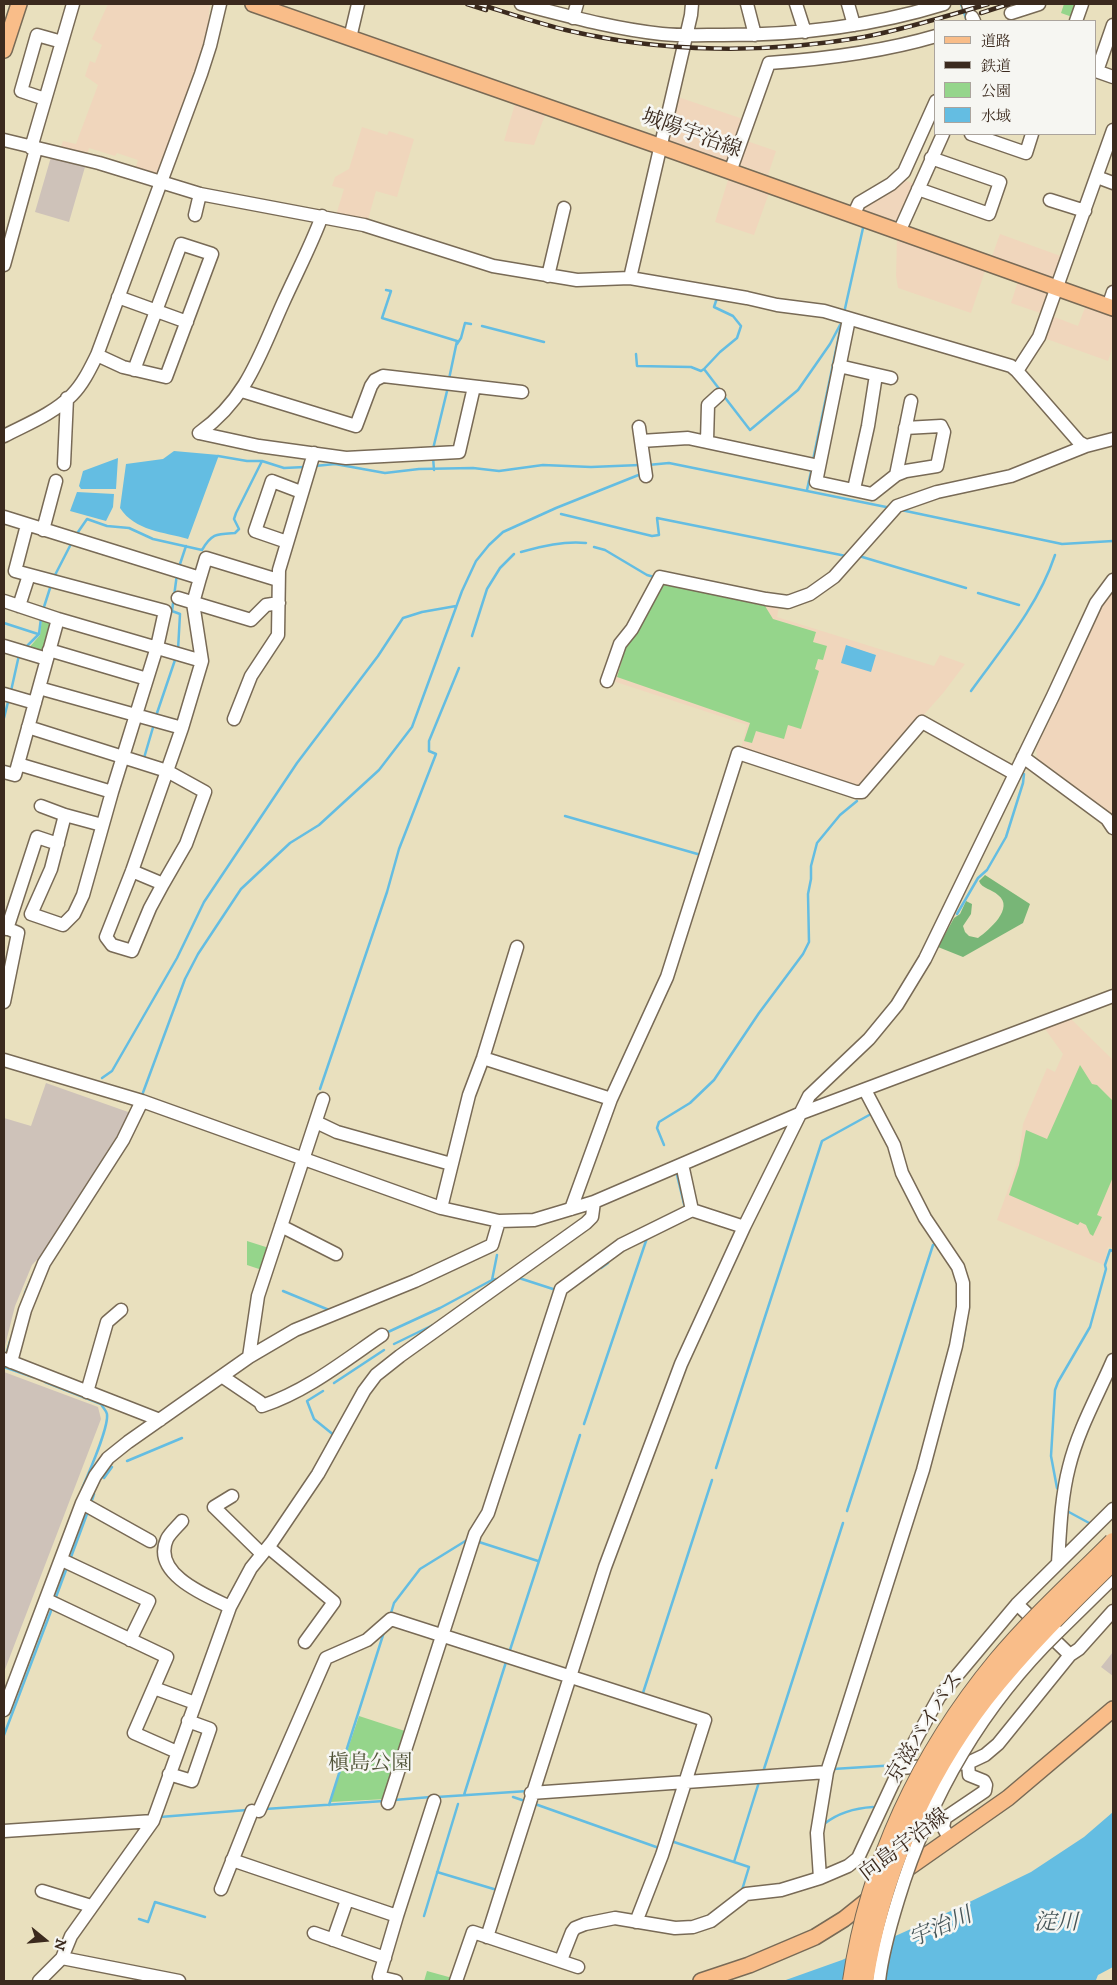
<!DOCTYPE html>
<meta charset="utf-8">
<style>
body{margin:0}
#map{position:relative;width:1117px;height:1985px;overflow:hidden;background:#e9e0be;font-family:"IM FELL DW Pica","Noto Serif JP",serif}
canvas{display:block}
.frame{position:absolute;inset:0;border:5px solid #3b2a1e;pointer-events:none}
.legend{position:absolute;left:934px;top:20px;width:162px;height:115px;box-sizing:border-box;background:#f6f6f2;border:1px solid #aba49d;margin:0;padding:6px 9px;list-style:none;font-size:15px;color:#3b2a1e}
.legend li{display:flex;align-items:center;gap:10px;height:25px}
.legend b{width:25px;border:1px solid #aba49d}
.north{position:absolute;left:20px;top:1915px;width:50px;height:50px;-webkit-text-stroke:4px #f6f6f2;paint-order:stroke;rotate:107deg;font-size:14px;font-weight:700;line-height:20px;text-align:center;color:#3b2a1e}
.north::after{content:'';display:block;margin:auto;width:18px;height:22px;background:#3b2a1e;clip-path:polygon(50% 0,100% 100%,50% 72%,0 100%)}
</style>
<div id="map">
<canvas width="1117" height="1985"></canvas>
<div class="frame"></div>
<ul class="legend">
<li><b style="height:6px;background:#f9bd89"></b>道路</li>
<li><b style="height:6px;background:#3b2a1e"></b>鉄道</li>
<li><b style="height:14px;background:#95d58b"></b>公園</li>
<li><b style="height:14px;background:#64bde2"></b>水域</li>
</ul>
<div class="north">N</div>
</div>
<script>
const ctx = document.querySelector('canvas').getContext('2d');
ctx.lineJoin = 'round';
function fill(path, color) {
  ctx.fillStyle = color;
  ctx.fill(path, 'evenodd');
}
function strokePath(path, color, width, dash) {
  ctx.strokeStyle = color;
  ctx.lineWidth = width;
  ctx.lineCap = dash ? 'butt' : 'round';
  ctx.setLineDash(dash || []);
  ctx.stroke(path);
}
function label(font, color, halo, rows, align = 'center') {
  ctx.font = font + ' "IM FELL DW Pica","Noto Serif JP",serif';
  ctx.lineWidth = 5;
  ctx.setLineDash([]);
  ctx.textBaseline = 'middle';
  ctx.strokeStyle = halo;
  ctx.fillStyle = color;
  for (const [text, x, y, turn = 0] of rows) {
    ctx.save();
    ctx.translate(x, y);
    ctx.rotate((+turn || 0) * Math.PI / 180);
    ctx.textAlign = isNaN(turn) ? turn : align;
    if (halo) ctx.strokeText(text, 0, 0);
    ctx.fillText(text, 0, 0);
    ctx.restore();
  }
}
fill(new Path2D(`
 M108 4H210L207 37 159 173 153 176 135 170 138 160 117 153 115 156 89 148 86 157 59 152 63 141 76 144 98 85 85 76 90 61 95 63 102 45 92 39Z
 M678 97 746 120 730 163 668 141Z
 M515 104 545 115 534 145 504 141Z
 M362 127 387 135 389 131 414 139 397 197 376 191 367 223 336 215 344 189 332 186 335 177 349 169Z
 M744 140 776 151 768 175 735 163Z
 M728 180 769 193 754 235 715 222Z
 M904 180 917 185 899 226 863 210 873 201Z
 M1000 234 1066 258 1056 281 991 259Z
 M897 239 985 271 971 313 898 288 896 276Z
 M1018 281 1051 293 1043 314 1011 303Z
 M1086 305 1113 315V346L1108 361 1044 338 1052 316 1078 326Z
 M661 580 779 607 777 617 934 666 940 655 965 664 944 692 861 786 857 788 741 748 747 725 613 681 623 647Z
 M1113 591V815L1037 758 1036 749 1080 656 1100 608Z
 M1071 1019 1113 1060V1248L1108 1247 1104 1265 997 1220 1019 1159 1023 1124 1047 1068 1055 1072 1063 1054 1045 1029Z`), '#f0d6bc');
fill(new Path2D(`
 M51 157 85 167 69 222 35 212Z
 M46 1083 131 1113 47 1249 32 1265 15 1306 4 1350V1118L31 1126Z
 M4 1372 98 1407 101 1419 4 1672Z
 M1113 1652V1676L1101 1667Z`), '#cec2b9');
fill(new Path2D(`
 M1064 4H1079L1075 18 1061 13Z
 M664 584 765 606 773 619 816 632 813 642 827 646 823 660 818 659 815 669 819 671 801 729 788 725 784 739 756 731 752 743 744 741 750 723 617 677 626 647 637 633Z
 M42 618 52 621 45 651 41 653 28 649 40 635Z
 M1080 1065 1092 1084 1097 1085 1113 1101V1177L1097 1215 1102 1217 1093 1236 1090 1234 1086 1225 1080 1222 1078 1225 1009 1195 1019 1165 1026 1130 1047 1139Z
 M247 1241 269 1248 262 1270 247 1265Z
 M359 1716 408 1732 386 1799 330 1802Z
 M427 1971 456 1979 455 1981H424Z`), '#95d58b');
fill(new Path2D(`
 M985 875 1030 904 1023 923 963 957 938 947 954 918 960 914 966 901 972 904 971 914 963 926 965 932 969 936 978 938C989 930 1015 908 998 895 992 889 982 889 979 881Z`), '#78b677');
fill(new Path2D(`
 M174 451 219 455 188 539C164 532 135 531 120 508L126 464 163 459Z
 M118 458 116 489H81L79 486 83 471Z
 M77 492 114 494 113 507 106 521 70 511Z
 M846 645 876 655 871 672 841 663Z
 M1113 1812V1967L1098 1975 1096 1980 1100 1981H783L842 1960 953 1910 1031 1872 1084 1837Z`), '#64bde2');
strokePath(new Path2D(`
 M963 4H961L967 21
 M386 290 391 291 382 318 457 341 449 379
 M844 313 863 228
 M482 326 544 342
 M457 344 461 338 465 323 471 324
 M636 354 637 366 691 367 701 371 704 369 720 352 737 338 741 326 733 316 714 307 717 298
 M704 369 720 390
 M723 395 750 430 798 390 830 344 840 325
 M433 449 448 387
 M218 456 247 461H261
 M433 457 434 470
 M813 460 842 321
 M648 465 669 463 891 508
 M315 466 335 464 385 473 419 469 473 468 499 471 543 465 591 467 640 465
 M807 490 812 467
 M901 510 1062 544 1113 541
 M561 514 652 536 659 535 657 518 846 556
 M76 535 87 519 107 526 129 528 153 539 202 550C212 533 217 534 235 533L239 529 234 519 236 513 262 461 284 468 305 467
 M594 547 605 550 647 575 654 577
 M521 552C543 546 563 541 586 543
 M859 556 966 588
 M179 567 186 546
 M177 574 172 611 180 614 178 650
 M54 577 72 542
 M978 593 1019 605
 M43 610 51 585
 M4 623 38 634
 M472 636 487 589 500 568 514 554
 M24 649 39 634 41 618
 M11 691 19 655
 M971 691C1002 648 1038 606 1055 555
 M156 716 176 657
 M4 718 9 698
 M144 758 154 724
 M565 816 701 855
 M957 914 978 878 987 870 1006 837 1023 783 1024 774
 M102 1078 112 1071 177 958 204 902 297 763 378 656 403 618 422 612 456 606
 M320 1089 387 892 399 849 436 754 429 751V741L459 668
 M141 1098 185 979 198 954 241 889 290 843 319 825 379 770 412 727 462 591 476 561 489 545 503 532 556 508 641 474
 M664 1145 657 1128 659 1122 690 1103 714 1080 759 1013 803 954 809 942 808 894 811 879V866L817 843 840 815 857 801
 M677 1175 685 1208
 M601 1268 608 1263
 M519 1278 556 1290
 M492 1280 497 1255
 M283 1291 329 1310
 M566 1292 593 1273
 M25 1293 33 1275
 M388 1332 440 1308 492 1280 496 1279
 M963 1342 966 1323
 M394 1344 433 1325
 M6 1355 10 1341
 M4 1367 33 1377
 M45 1382 101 1404C103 1408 106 1410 107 1414 109 1428 88 1474 82 1489
 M334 1383 384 1350
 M323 1391 307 1401 314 1419 335 1436
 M584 1424 647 1238
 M127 1461 182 1438
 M716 1468 822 1141 871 1114
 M104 1478 112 1467
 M1060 1491 1057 1488 1051 1456 1055 1390 1058 1382 1090 1327 1106 1269 1105 1265 1110 1250 1113 1251
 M92 1500 94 1494
 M847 1511 933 1245 936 1243
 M1067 1511 1091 1524
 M479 1542 538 1561
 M71 1557 87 1514
 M56 1597 66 1570
 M391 1613 394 1603 420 1569 467 1540
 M510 1650 580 1435
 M642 1696 712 1480
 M4 1735 51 1611
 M833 1769 897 1765
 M764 1773 763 1772 843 1523
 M464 1795 506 1662
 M437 1797 528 1791
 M513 1797 522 1800
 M394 1800 431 1797
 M535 1804 659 1848 658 1850
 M329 1805 384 1632
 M265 1809 384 1801
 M160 1817 247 1810
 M824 1824C838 1813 855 1808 873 1807
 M671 1841 749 1867 742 1890
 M734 1862 759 1782
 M437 1872 497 1890
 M424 1916 458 1804
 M139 1919 148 1922 155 1902 205 1917`), '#64bde2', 2.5);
const minor = new Path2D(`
 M521 4C568 16 614 29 662 34 682 36 703 35 723 35 798 35 873 26 944 4
 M747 4 755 35
 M796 4 805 32
 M848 4 854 25
 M968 4 969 7
 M1011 13 1039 4
 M972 17 974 21
 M573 18 577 4
 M1076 21 1082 4
 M350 38 358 4
 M1096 71 1113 77
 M1097 71 1113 25
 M45 99 21 91 37 35 62 42
 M971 134 1026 153 1032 134
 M4 140 99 163 200 194 364 225 493 266 577 280 630 278 747 298 777 305 824 311 1011 366 1017 371 1079 442 1086 446 1113 439
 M31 148 73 4
 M730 172 769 63C825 59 882 52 936 36
 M1097 177 1113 183
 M918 189 989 214 1000 182 931 158
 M1050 200 1085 211
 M195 215 200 194
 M853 216 859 203 891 184 904 172 936 101
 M899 232 943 134
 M4 265 36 149
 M548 276 564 208
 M630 278 691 15 692 4
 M118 297 187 322
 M1108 307 1113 292
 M849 319 816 482 872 494 896 475 906 471 937 466 944 432 941 426 905 428
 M97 355 123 367 166 377 212 254 181 244 134 370
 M839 366 891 378
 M1017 371 1039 337 1113 130
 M242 391 356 426 371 386 375 380 383 376 522 392
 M639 427 646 476
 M199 433 259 446 346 458 459 452 474 387
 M199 433C247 399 260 354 283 303 296 274 311 246 322 216
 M4 436C27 424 53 414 72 395 83 384 90 369 97 355L201 74 210 46 220 4
 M641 441 688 438 819 466
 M707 441 708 405 719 395
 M64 464 67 398
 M896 475 911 401
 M854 489 868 426 876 375
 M4 517 200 578 193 603 202 661 182 728 167 771 28 727
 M27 525 15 571 165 611 157 647 112 792 83 895 74 914 63 925 31 914 51 869 65 815
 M43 530 56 481
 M287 542 255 531 272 481 301 492
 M200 578 206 558 278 580
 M178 598 251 620 266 605 279 603
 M4 601 58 619 202 661
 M19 606 29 575
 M4 646 47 659
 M49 650 147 679
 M607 681 620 644 632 629 660 577 766 599 788 602 810 594 834 577 897 506 937 492 1011 476 1086 446
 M39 688 182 728
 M4 694 35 703
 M234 719 251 676 278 635 279 570 314 453
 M1023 757 1107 819 1113 828
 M18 764 112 792
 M4 772 15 775 58 619
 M41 806 65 815 102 825
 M132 871 163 884 186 844 205 792 167 771 132 871 106 937 112 945 132 951 150 908 163 884
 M4 927 18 933 4 1002
 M7 929 37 837 58 844
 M483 1058 611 1099
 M4 1060 142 1101 441 1208 499 1221
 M316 1122 337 1132 451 1164
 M682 1164 692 1210 744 1227
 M441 1208 469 1095 483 1058 517 947
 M571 1209 611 1099 667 977 738 753 856 792H862L922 722 1015 774
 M281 1226 336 1254
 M249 1357 258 1296 323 1099
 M4 1359 160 1420
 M11 1362 25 1310 44 1263 123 1140 142 1101
 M223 1377 260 1402 262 1406C307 1391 344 1361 382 1335
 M87 1392 107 1322 121 1310
 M232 1496 214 1507 262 1554
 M82 1503 150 1541
 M182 1521C178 1526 170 1533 167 1539 151 1574 207 1596 230 1607
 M268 1547 334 1602 305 1642
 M62 1560 149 1601 130 1640
 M1058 1563C1060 1531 1061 1498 1069 1467 1078 1430 1098 1395 1113 1360
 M47 1600 167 1657 134 1733 177 1752
 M1017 1604 1070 1655
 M1058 1632 1113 1578
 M154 1688 195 1703
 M4 1710 82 1503 95 1476 108 1458 128 1442 249 1357 295 1330 415 1281 492 1245 499 1221 534 1220 594 1202 799 1114 1113 996
 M900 1768 968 1763 985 1755 998 1744 1070 1655 1079 1649 1113 1611
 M169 1774 192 1781 210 1729 188 1721
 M531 1793 827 1772
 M388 1803 475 1534 488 1513 561 1289 621 1245 692 1210
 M259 1811 326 1658 367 1640 391 1619 705 1720 662 1855 636 1922
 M4 1831 153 1821
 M949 1838 943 1827 945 1818 985 1791 986 1785 984 1781 969 1775 968 1763
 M232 1860 397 1916 434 1801
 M820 1878 817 1833 827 1772 923 1470 956 1346 963 1307V1283L958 1267 925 1218 902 1173 894 1145 865 1090
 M221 1889 252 1811
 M42 1891 91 1906
 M314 1933 385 1958
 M487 1937 605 1567 681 1364 744 1227 809 1096 869 1039 897 1005 925 959 1053 696 1096 603 1113 580
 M333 1940 347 1900
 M62 1958 179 1981
 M561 1960 572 1932 575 1928 585 1924 615 1918 675 1928 693 1927 711 1921 746 1894 781 1890 820 1878 848 1866 858 1858 900 1768 939 1697 1017 1604 1113 1509
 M39 1981 62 1958 71 1936 153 1821 230 1607 251 1568 272 1542 318 1474 364 1391 376 1375 400 1356 586 1223 592 1217 594 1202
 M396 1981 379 1977 397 1916
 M456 1981 473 1932 578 1967`);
const major = new Path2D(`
 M253 4 662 147 1113 308
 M4 50 19 4
 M701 1981 749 1965 815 1937 844 1919 904 1871 1008 1798 1113 1709`);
strokePath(minor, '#786a56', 15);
strokePath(major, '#786a56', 18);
strokePath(minor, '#fff', 12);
strokePath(major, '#f9bd89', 15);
const rail = new Path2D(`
 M467 4 486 10
 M479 4C508 13 537 23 566 30 663 53 766 54 864 37 906 29 947 16 988 4
 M981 13 1009 4`);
strokePath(rail, '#3b2a1e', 4.5);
strokePath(rail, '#f6f6f2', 2.5, [8]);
const minorBridge = new Path2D(`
 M879 1981C882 1954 890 1926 898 1900 929 1798 982 1706 1058 1632`);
const highwayBridge = new Path2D(`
 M852 1981C869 1863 921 1753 997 1661 1033 1618 1074 1581 1113 1542
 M864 1981C880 1879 921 1781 984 1699 1023 1649 1068 1605 1113 1561`);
strokePath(minorBridge, '#786a56', 15, []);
strokePath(highwayBridge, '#786a56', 20, []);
strokePath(minorBridge, '#fff', 12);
strokePath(highwayBridge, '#f9bd89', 18);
label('21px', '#3b2a1e', '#f6f6f2', [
 ["城陽宇治線",691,135,20],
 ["京滋バイパス",926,1728,-58],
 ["向島宇治線",905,1846,-37]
]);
label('21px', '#525539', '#f6f6f2', [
 ["槇島公園",370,1765]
]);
label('italic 22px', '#475659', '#f6f6f2', [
 ["淀川",1056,1924],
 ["宇治川",941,1929,-24]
]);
</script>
